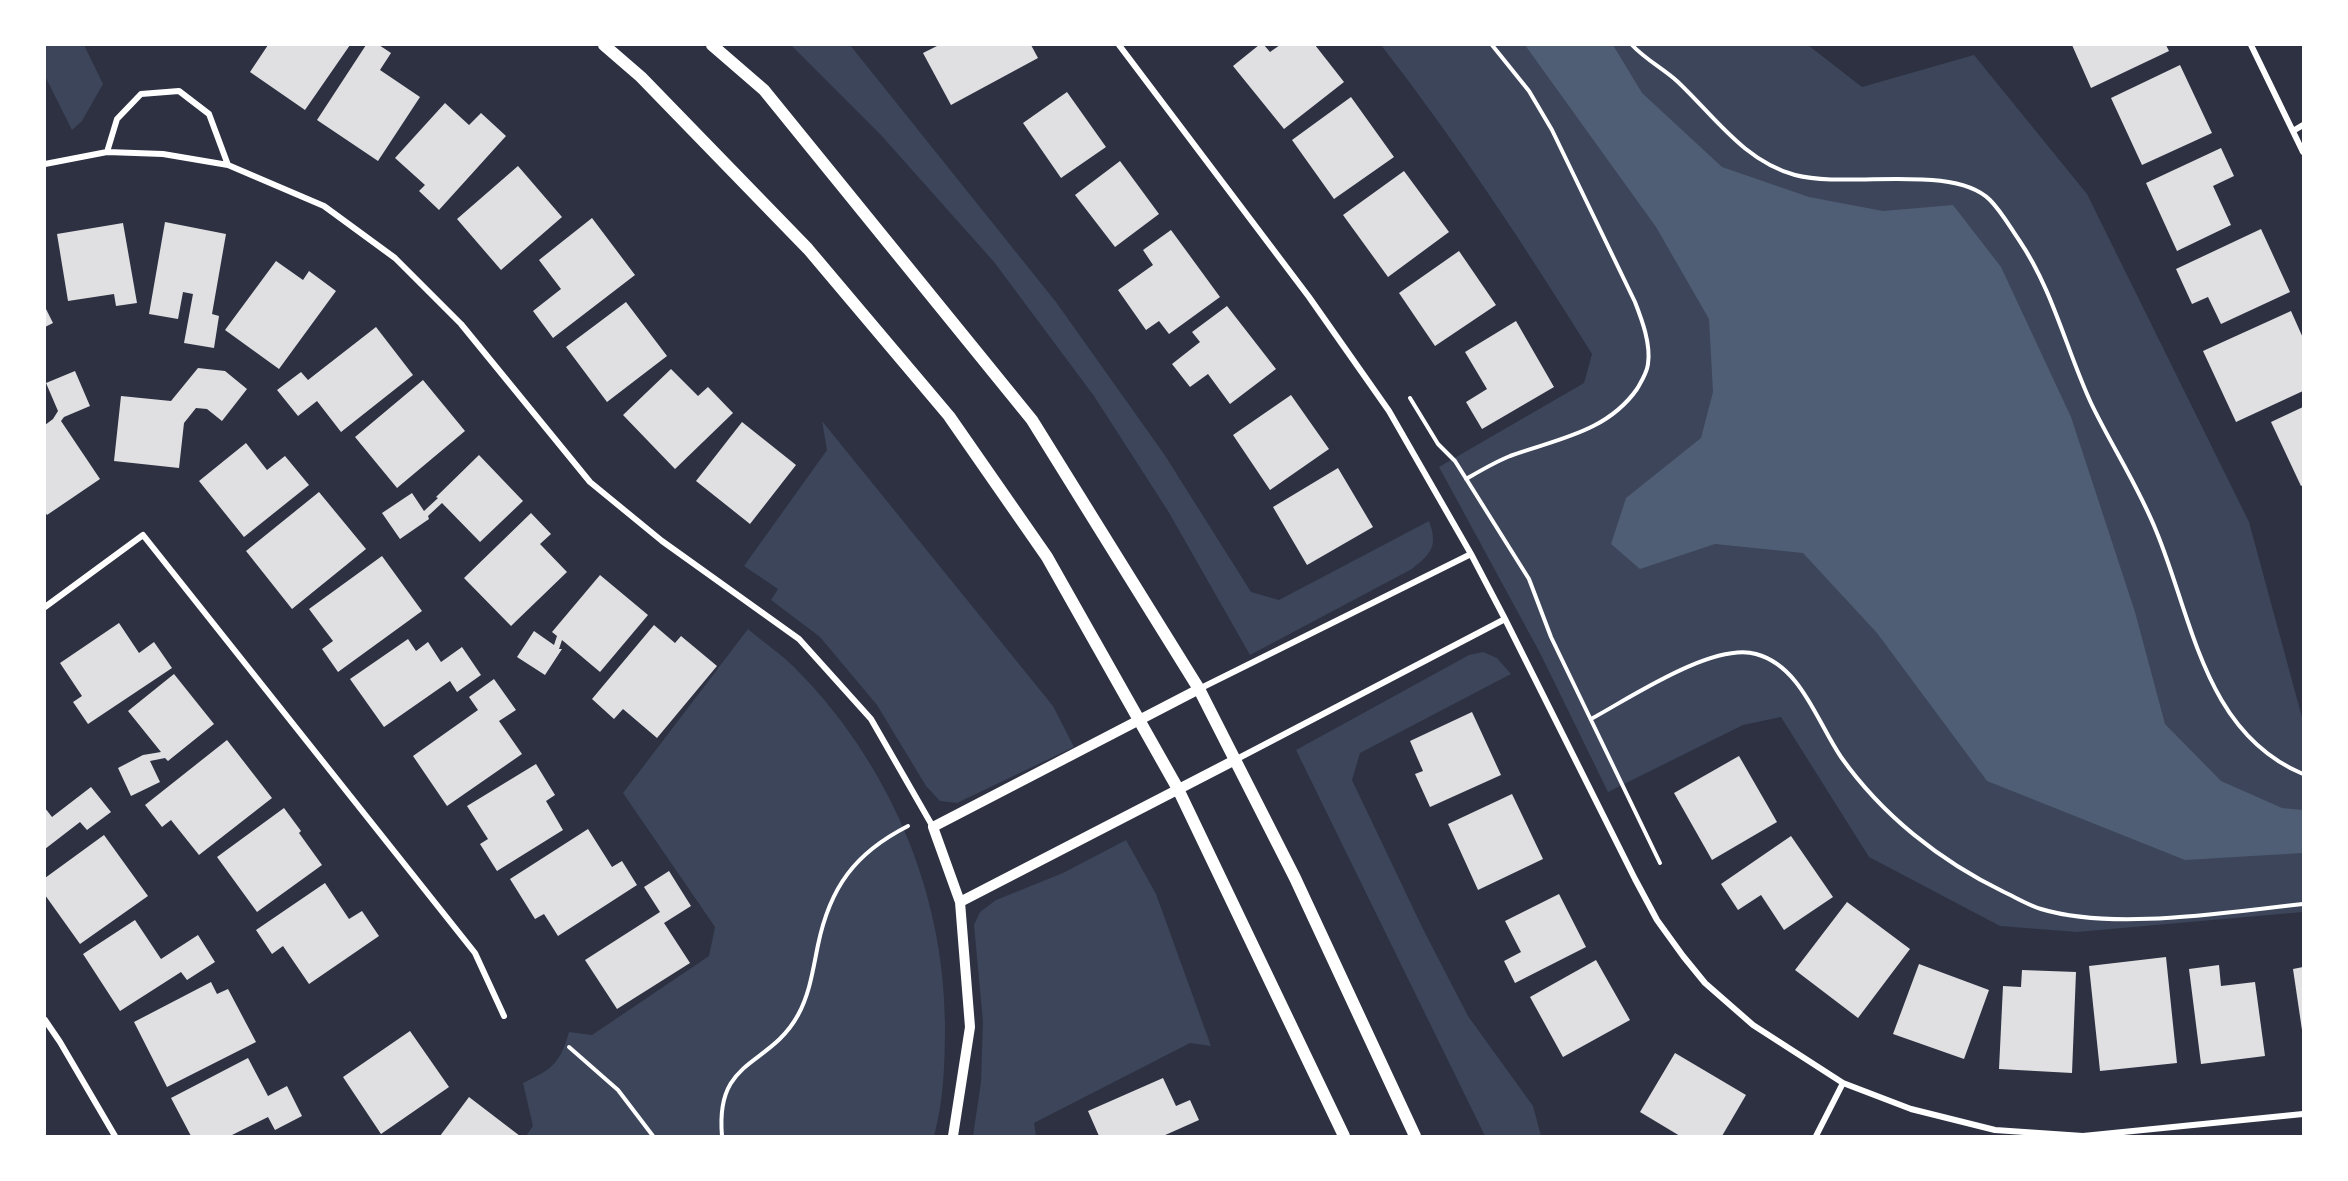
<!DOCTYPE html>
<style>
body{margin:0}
#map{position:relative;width:2348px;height:1181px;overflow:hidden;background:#2d3142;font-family:"Roboto Condensed",sans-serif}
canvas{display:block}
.frame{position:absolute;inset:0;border:46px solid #fff;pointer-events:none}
</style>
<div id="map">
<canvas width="2348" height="1181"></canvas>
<div class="frame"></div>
</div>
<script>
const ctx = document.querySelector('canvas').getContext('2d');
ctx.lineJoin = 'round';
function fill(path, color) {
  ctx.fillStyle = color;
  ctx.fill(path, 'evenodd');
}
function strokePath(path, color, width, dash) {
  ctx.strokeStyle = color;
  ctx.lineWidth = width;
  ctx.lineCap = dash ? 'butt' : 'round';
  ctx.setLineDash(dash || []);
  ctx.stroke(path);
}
fill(new Path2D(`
 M45 45H84L103 84 82 121 72 130 45 76Z
 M791 45H850L1056 302 1164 454 1251 592 1279 600 1429 521C1438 546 1432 553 1412 569L1250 655 1168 511 1094 396 994 262 880 134Z
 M1381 45H1808L1862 87 1974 55 2087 194 2249 522 2303 721V912L2077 932 2000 926 1869 857 1781 717 1743 725 1608 792 1540 653 1439 467 1584 383 1592 354C1526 248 1458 144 1381 45Z
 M822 421 1053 706 1074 747 957 803 940 801 926 786 877 705 820 637 771 600 778 589 744 566 827 450Z
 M748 629C763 642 780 653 794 667 888 761 944 890 945 1023 945 1060 944 1100 934 1136H526L533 1126 523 1083C552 1069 560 1064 569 1032L592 1035 709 956 715 927 623 793Z
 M1483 652 1497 658 1511 674 1360 753 1352 780 1423 929 1468 1016 1533 1106 1541 1136H1485L1296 750 1469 655Z
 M1126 840 1156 894 1211 1046 1190 1043 1034 1123 1036 1136H973L981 1082 983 1022 974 925 980 912 996 900 1063 873Z`), '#3c4559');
fill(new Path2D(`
 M1525 45H1613L1642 93 1722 167 1809 197 1883 211 1953 205 2001 267 2071 417 2135 612 2165 724 2221 781 2282 808 2303 810V853L2185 860 1987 781 1877 633 1803 553 1715 544 1640 569 1611 544 1626 498 1701 438 1713 392 1709 319 1656 227Z`), '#4f5d75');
fill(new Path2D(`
 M268 45H350L305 110 250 72Z
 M366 45H379L391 53 380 70 420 97 378 161 317 120Z
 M939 45H1031L1038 58 951 105 923 53Z
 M1259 45H1264L1270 52 1280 45H1315L1344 82 1284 129 1233 66Z
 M2072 45H2166L2169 51 2091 88Z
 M2180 65 2212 133 2142 165 2111 98Z
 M1067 92 1106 147 1061 178 1023 123Z
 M1351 97 1394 157 1334 199 1292 140Z
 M445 103 469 125 481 113 506 136 439 210 419 191 425 185 395 158Z
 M2221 148 2234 176 2213 186 2231 225 2177 251 2146 183Z
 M1120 161 1159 214 1115 247 1075 195Z
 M518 166 562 217 501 270 457 219Z
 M1404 171 1449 232 1388 277 1343 215Z
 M592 218 635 275 553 338 533 311 561 289 539 260Z
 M165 222 226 234 212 314 219 316 214 348 184 343 193 294 183 292 178 319 149 314Z
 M123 223 137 303 116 306 114 294 68 301 57 234Z
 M2261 229 2290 292 2221 324 2208 297 2192 304 2176 269Z
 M1171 230 1220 297 1169 334 1159 321 1146 330 1118 290 1153 265 1143 250Z
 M1459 251 1496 305 1435 346 1399 293Z
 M276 261 303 280 309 271 336 291 279 369 225 330Z
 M626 302 667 356 607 402 566 347Z
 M1227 306 1276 369 1230 404 1208 374 1190 387 1172 364 1200 342 1192 332Z
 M45 307 53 323 45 327Z
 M2291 311 2303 338V391L2236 422 2203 351Z
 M1516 321 1554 387 1482 429 1466 402 1487 389 1465 352Z
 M376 327 413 375 341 432 317 401 298 416 277 390 301 372 308 380Z
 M198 368 225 371 247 389 222 421 207 409 196 408 184 423 179 468 114 461 121 396 171 401Z
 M671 369 698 396 708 387 733 413 675 469 623 415Z
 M75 371 90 406 64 417 61 421 100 479 47 515 45 512V425L53 419 58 411 46 383Z
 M423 380 465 431 397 488 355 437Z
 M1291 395 1329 449 1270 490 1233 435Z
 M2303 407V485L2301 486 2271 422Z
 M742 422 796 465 750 524 696 481Z
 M246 443 267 470 285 456 309 485 244 537 199 481Z
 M479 455 523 501 480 542 442 503 428 516 429 519 400 539 382 513 412 493 424 511 438 498 436 497Z
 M1338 468 1373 527 1307 565 1273 507Z
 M319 492 366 549 292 609 246 551Z
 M531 513 551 534 540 544 567 572 511 626 464 578Z
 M382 556 422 611 338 672 322 649 333 641 309 609Z
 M600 575 648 615 600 672 562 640 559 649H562L545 675 517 657 534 631 554 645 557 636 552 632Z
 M119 623 139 653 154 642 172 668 88 724 73 702 82 696 60 663Z
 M654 625 675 643 681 636 717 666 657 738 623 709 614 719 592 699Z
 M408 639 416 651 428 642 441 662 462 647 481 675 457 692 450 681 384 727 350 679Z
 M174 674 214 724 168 761 165 758 150 761 160 782 131 796 118 768 143 755 161 752 128 711Z
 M494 679 516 710 499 721 522 754 447 806 413 756 478 710 469 697Z
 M1472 712 1501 775 1430 807 1415 774 1423 771 1410 741Z
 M227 740 272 798 199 855 171 820 162 827 145 805Z
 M1739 756 1777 822 1712 860 1674 793Z
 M536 764 555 795 546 801 563 830 497 871 480 844 488 839 467 806Z
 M91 787 111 812 87 830 80 822 45 849V808L52 817Z
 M1512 794 1543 859 1478 890 1448 824Z
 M284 808 301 831 299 833 322 865 257 912 217 857Z
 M588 829 612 867 622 861 637 885 558 936 544 914 535 919 510 879Z
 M104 835 148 896 80 944 45 895V878Z
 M1791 836 1833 897 1784 930 1761 895 1738 910 1721 884Z
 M669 871 691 906 664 923 690 963 617 1009 585 960 660 912 644 887Z
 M325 883 349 919 362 911 379 936 309 984 283 946 272 954 256 930Z
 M1559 894 1586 947 1515 983 1504 961 1521 952 1505 921Z
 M1847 902 1910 949 1858 1018 1795 970Z
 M135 920 161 959 198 935 215 962 187 980 181 972 120 1011 83 954Z
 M2166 957 2177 1063 2100 1071 2089 966Z
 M1596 960 1630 1020 1563 1057 1530 997Z
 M1919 964 1989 990 1964 1059 1893 1034Z
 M2219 965 2221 986 2255 982 2265 1056 2201 1064 2189 969Z
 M2303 967V1030H2302L2293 969Z
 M2022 970 2076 972 2072 1073 1999 1069 2003 986 2021 987Z
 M211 982 217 994 228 989 256 1042 167 1087 134 1022Z
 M410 1031 449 1087 381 1134 343 1077Z
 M1675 1053 1746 1095 1722 1136H1680L1640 1112Z
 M248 1058 268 1096 287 1086 302 1116 275 1130 268 1117 230 1136H191L171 1098Z
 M1163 1078 1176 1106 1190 1100 1199 1120 1163 1136H1099L1088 1111Z
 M469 1097 520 1136H440Z`), '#e0e0e3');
strokePath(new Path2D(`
 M1632 45C1646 60 1664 69 1678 82 1715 117 1744 161 1795 175 1848 189 1953 163 1990 200 2001 211 2010 227 2019 240 2053 290 2066 349 2091 403 2112 447 2139 487 2157 533 2193 621 2205 733 2303 774
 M1410 398 1438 444 1455 461 1529 579 1551 637 1660 863
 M1466 479C1480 471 1495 462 1510 456 1557 439 1607 432 1637 389 1641 382 1647 373 1648 364 1651 344 1642 320 1635 302L1552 130 1529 91 1492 45
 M1591 719C1630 698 1713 642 1756 654 1801 666 1817 722 1841 757 1882 815 1940 861 2004 892 2015 897 2028 905 2041 909 2114 931 2226 912 2303 904
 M569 1047 618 1090 653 1136
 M722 1136C715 1057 769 1068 798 1015 810 993 813 969 818 945 830 887 855 853 908 826`), '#fff', 4);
strokePath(new Path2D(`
 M1119 45 1309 297 1389 411 1471 554 1505 619 1635 879 1657 920 1683 956 1705 983 1753 1025 1843 1083 1911 1109 1995 1130 2083 1136 2303 1114
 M2251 45 2303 152
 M2293 131 2303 125
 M107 152 117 119 141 94 179 91 209 114 228 165
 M45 164 107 152 163 154 228 165 324 206 395 258 461 324 590 482 662 541 799 639 871 719 933 827
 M45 607 143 535 475 953 504 1016
 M1199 689 1471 554
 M1235 760 1505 619
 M45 1020 60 1042 115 1136
 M1816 1136 1843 1083`), '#fff', 6);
strokePath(new Path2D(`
 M960 902 1235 760
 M953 1136 970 1027 960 902 933 827 1199 689`), '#fff', 10);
strokePath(new Path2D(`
 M604 45 641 77 808 249 949 416 1047 557 1178 789 1344 1136
 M712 45 764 90 1032 420 1199 689 1295 878 1415 1136`), '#fff', 12);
</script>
